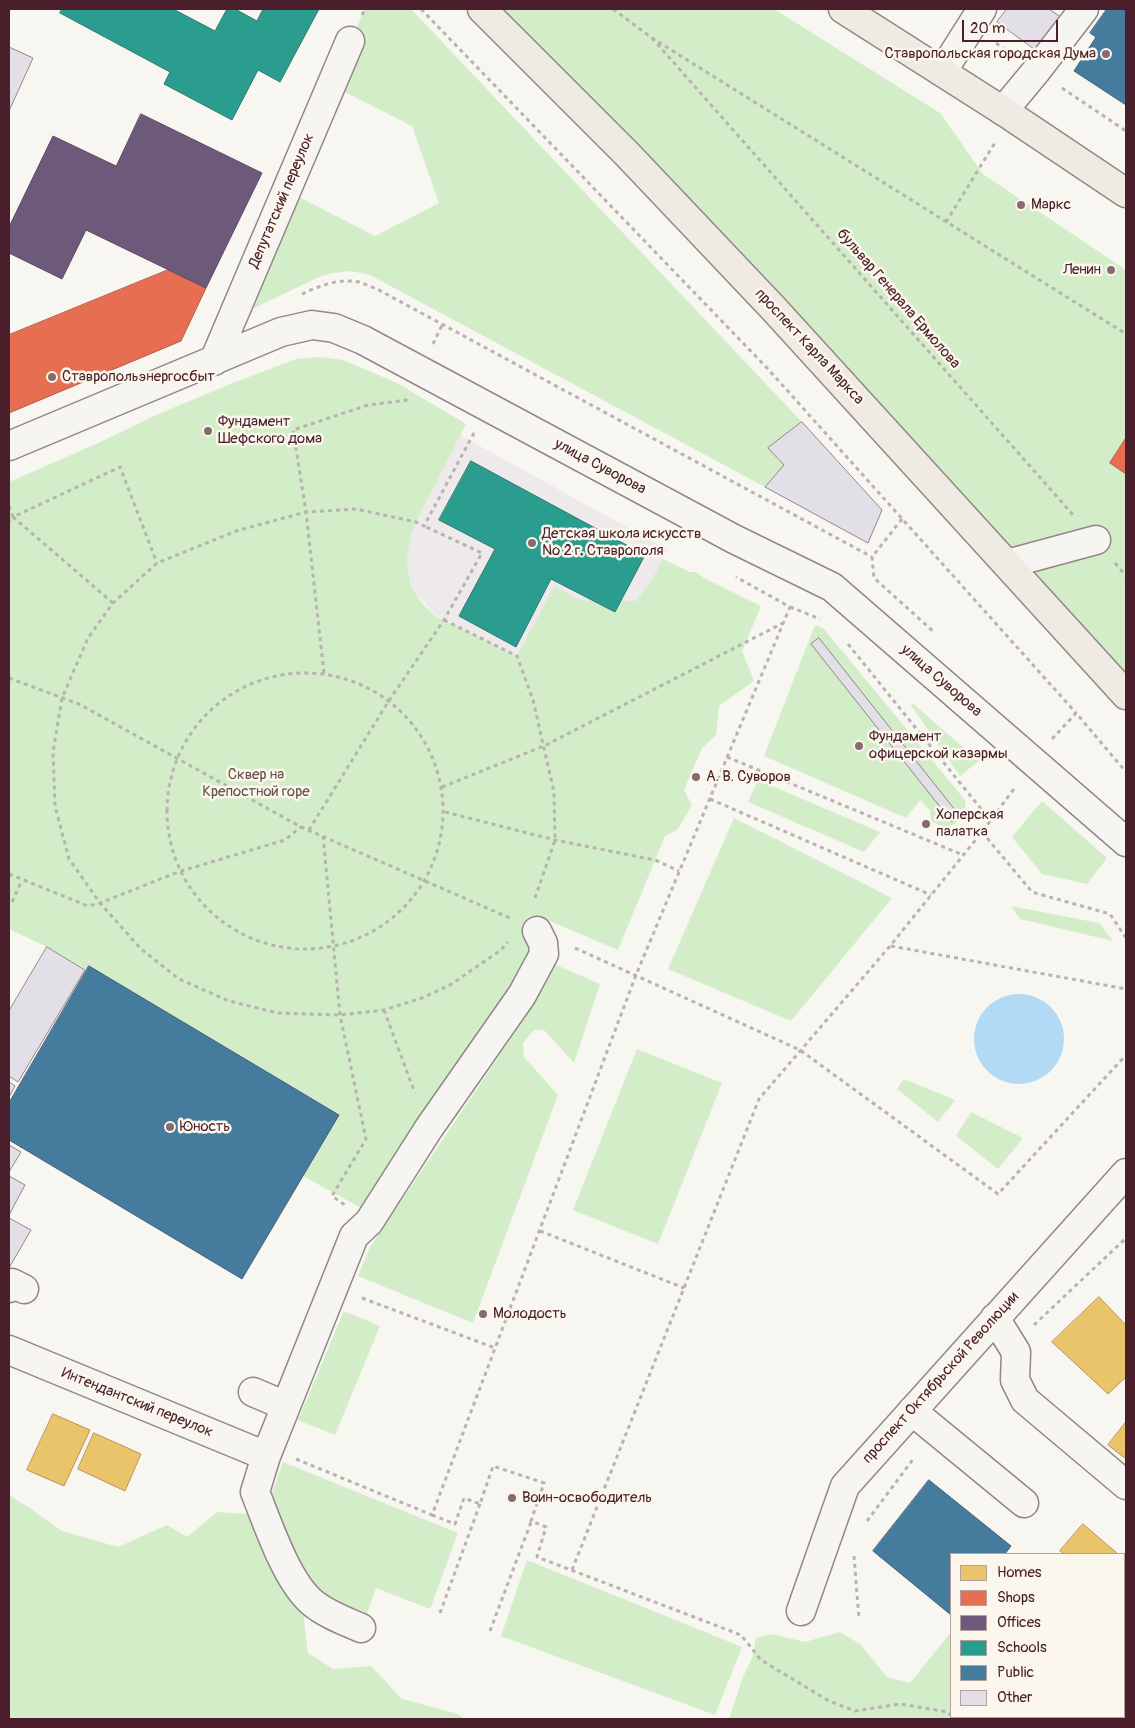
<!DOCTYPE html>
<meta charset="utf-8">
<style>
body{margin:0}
#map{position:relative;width:1135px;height:1728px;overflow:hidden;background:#f8f6f0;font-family:Pangolin,sans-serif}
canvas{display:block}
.frame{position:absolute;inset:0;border:10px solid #4a1f2b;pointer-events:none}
.legend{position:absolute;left:950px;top:1553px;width:175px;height:165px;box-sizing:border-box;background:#fbf7ec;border:1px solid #b4a19f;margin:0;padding:6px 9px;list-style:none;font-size:15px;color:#4a1f2b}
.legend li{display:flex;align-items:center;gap:10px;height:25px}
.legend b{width:25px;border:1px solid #b4a19f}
.scale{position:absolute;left:962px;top:20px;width:96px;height:22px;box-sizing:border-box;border:2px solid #4a1f2b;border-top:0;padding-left:6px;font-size:15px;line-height:18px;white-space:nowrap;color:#4a1f2b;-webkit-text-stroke:4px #fbf7ec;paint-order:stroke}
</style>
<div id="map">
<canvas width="1135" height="1728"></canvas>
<div class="frame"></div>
<ul class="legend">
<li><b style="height:14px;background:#e9c46a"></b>Homes</li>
<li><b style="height:14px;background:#e76f51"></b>Shops</li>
<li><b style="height:14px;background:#6d597a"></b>Offices</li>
<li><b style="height:14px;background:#2a9d8f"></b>Schools</li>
<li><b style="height:14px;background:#457b9d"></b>Public</li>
<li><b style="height:14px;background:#e2dfe6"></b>Other</li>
</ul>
<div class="scale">20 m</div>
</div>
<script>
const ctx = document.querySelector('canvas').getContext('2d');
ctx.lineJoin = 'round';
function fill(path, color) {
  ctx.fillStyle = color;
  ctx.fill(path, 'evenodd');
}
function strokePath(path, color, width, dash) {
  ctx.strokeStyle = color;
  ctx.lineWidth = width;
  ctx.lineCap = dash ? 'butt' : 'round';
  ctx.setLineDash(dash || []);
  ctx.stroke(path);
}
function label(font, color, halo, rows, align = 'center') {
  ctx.font = font + ' Pangolin,sans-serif';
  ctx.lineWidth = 5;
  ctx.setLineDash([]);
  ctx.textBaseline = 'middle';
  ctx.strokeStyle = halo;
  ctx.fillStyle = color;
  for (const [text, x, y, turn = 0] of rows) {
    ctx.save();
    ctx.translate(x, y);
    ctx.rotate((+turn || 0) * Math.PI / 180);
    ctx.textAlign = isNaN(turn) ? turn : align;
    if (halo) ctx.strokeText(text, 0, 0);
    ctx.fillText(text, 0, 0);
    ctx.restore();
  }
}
fill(new Path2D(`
 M460 435 668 550 628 624 517 656 434 614 417 594 408 576 406 560 410 536 416 522Z`), '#eee9ea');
fill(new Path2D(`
 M365 9H411L802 422 769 448 784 465 765 487 370 275 351 271 332 273 317 278 242 314 297 196 375 236 439 203 412 126 331 85Z
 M502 9H774L940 113 983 174 1126 270V677L628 133Z
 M319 357 343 360 397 383 466 424 416 522C402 557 403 588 433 614 439 619 450 623 457 626 477 636 497 646 517 656L554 586 580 600 636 601 650 583 663 559 690 572H696L704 578 761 606 742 651 754 681 719 706 716 735 702 748 684 790 692 805 678 829 665 836 618 950 545 919 533 953V962L363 1209 303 1176 339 1114 47 947 9 929V482L96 444 156 415 233 383 296 359Z
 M815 625 824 629 965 800 966 814C951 827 949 831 931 821L930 810 920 800 906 818 764 756Z
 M912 703 979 761 960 776 911 705Z
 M758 780 880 832 864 852 748 802Z
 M1042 801 1107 858 1087 884 1042 874 1012 837Z
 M734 818 892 898 791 1021 668 969Z
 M1011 906 1099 923 1113 941 1020 919Z
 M547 961 600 984 574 1063 544 1030H534L523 1043 524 1057 558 1095 473 1323 358 1276 370 1247 525 1018Z
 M637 1049 722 1083 658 1244 573 1210Z
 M904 1079 955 1100 938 1122 897 1089Z
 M971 1112 1023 1138 998 1169 956 1136Z
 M344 1311 380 1326 335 1435 298 1420Z
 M283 1462 458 1533 430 1609 376 1588 364 1621 316 1598 268 1504Z
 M9 1495 31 1509 62 1531 118 1547 167 1525 187 1537 217 1512 247 1514 303 1611 308 1653 333 1669 371 1666 402 1699 458 1714 465 1719H9Z
 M527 1560 742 1647 715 1715 501 1636Z
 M840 1632 860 1644 887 1677 910 1683 951 1632V1717H1082V1719H729L743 1677 753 1656 756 1638 771 1634 805 1642Z
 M1124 1642 1126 1644V1700L1124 1699Z`), '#d3edc8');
fill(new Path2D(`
 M974 1039a45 45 0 1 1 90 0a45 45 0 1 1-90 0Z`), '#b3daf4');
const homes = new Path2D(`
 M1099 1297 1126 1325V1377L1108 1394 1052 1342Z
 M53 1414 90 1430 64 1486 27 1470Z
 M1126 1422V1459L1108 1445Z
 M94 1433 141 1454 125 1491 78 1469Z
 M1083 1524 1118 1554H1064L1060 1551Z`);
fill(homes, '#e9c46a');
strokePath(homes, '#b99257', 1);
const shops = new Path2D(`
 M168 270 206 288 181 341 9 413V335Z
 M1126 438V474L1110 463Z`);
fill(shops, '#e76f51');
strokePath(shops, '#b85746', 1);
const offices = new Path2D(`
 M141 114 262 173 206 288 86 230 62 279 9 253V227L53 136 116 166Z`);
fill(offices, '#6d597a');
strokePath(offices, '#624862', 1);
const schools = new Path2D(`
 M62 9H173L215 31 227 9H235L257 21 263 9H319L280 82 258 70 232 120 164 84 170 72 60 13Z
 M471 461 645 555 615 612 551 579 516 647 459 616 495 549 439 520Z`);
fill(schools, '#2a9d8f');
strokePath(schools, '#347771', 1);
const public = new Path2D(`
 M1107 9H1126V105L1074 71 1096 37 1090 33Z
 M89 966 339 1115 242 1279 9 1140V1103Z
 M929 1480 1011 1546 1005 1554H951V1615L873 1551Z`);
fill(public, '#457b9d');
strokePath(public, '#465f7b', 1);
const building = new Path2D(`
 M1007 9H1049L1062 18 1038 52 997 22Z
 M9 47 33 58 9 111Z
 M802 422 882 510 868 543 765 487 784 465 768 448Z
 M819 638 959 815 952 822 811 644Z
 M47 947 85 970 18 1082 9 1076V1011Z
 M9 1082 15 1086 9 1097Z
 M9 1145 21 1152 9 1172Z
 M9 1176 25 1185 9 1215Z
 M9 1218 31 1230 9 1268Z`);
fill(building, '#e2dfe6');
strokePath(building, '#918787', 1);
const minor = new Path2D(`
 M942 72 982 9
 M1003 111 1037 70 1084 9
 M214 361 350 41
 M9 446 281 332 312 325 334 328 363 340 734 539 832 587 1126 842
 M1007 564 1096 540
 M9 1288 12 1283 24 1289
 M995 1318 1016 1352 1015 1380 1025 1400 1126 1485
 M9 1350 266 1456
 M253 1392 286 1406
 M912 1411 1024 1503
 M801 1611 845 1486 1126 1173
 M361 1628C345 1621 328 1615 314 1604 287 1583 268 1524 255 1492L266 1456 354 1236 369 1222 429 1128 522 995 544 954 543 943 537 931`);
const major = new Path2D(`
 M482 9 627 154 774 309 1126 695
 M843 9 1011 116 1126 193`);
strokePath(minor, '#918787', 31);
strokePath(major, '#918787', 31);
strokePath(new Path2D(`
 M421 9 768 369 1076 713
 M613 9 652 38 1126 334
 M362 15 365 9
 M652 38 1073 515
 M996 43 1011 54
 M1062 88 1126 131
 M946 222 996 141
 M302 294C319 286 339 278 359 282 365 284 371 287 377 289L872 557
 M433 344 442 325
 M474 433 424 526 416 522 356 509 306 512 236 531 157 563 113 603 88 638 62 698 53 752 55 806 69 859 100 903 141 949 179 979 229 1001 278 1013 340 1015 384 1010 422 998 450 985 501 950 508 942
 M9 506 13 517 9 522
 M902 519 872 557 874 578 935 633
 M1115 563 1126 576
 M113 603 13 517 120 467 157 563
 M790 607 820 619
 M444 620 517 656 533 700 554 792 555 840 534 901
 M848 644 990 820
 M167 811a138 138 0 1 1 276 0a138 138 0 1 1-276 0Z
 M324 673 306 512 293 430 368 405 408 400
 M9 678 79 704 301 827 510 918
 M1052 739 1076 713 1126 772
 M727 757 963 855
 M442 787 544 746 783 623
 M710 799 931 895
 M445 812 555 840 655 860 679 871
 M309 830 388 702 444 620 482 553 424 526
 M982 832 1032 892 1110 914 1126 938
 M323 836 340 1015 366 1139 332 1196 345 1205
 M9 874 88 906 100 903 178 872 285 840 301 827
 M12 902 22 880
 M891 946 1126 989
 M575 948 800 1050 998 1194 1126 1055
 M384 1010 415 1093
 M540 1231 684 1288
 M362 1298 495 1348
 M1034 1325 1126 1238
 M296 1459 432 1515 636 975 790 607 736 577
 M432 1515 455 1524 464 1498 480 1504 493 1466 544 1483 531 1521 546 1527 537 1557 741 1635 761 1660 829 1701 855 1711 900 1704 948 1712 951 1715
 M867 1521 914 1458
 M854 1556 859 1619
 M572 1570 759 1099 890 946 982 832 1016 786
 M440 1613 480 1504
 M490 1631 531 1522
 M954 1717 957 1719`), '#b8b3b1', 3, [4, 4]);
strokePath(minor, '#f6f5f1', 28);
strokePath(major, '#f0ebe2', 28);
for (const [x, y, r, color] of [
 [1106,54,5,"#876a70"],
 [1021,205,5,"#876a70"],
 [1111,270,5,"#876a70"],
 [52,377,5,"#876a70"],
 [208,431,5,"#876a70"],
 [532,543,5,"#876a70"],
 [859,746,5,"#876a70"],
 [696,777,5,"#876a70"],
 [926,824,5,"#876a70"],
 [170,1127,5,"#876a70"],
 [483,1314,5,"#876a70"],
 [512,1498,5,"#876a70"]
]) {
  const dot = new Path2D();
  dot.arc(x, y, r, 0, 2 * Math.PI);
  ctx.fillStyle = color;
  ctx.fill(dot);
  strokePath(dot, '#fbf7ec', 2);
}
label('15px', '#4a1f2b', '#fbf7ec', [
 ["Ставропольская городская Дума",1096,54,"right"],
 ["Маркс",1031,205],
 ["Ленин",1101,270,"right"],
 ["Ставропольэнергосбыт",62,377],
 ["Фундамент",218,422],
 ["Шефского дома",218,439],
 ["Детская школа искусств",542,534],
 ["№ 2 г. Ставрополя",542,551],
 ["Фундамент",869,737],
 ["офицерской казармы",869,754],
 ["А. В. Суворов",706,777],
 ["Хоперская",936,815],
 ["палатка",936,832],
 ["Юность",180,1127],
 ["Молодость",493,1314],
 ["Воин-освободитель",522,1498]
], 'left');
label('15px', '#4a1f2b', '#fbf7ec', [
 ["Депутатский переулок",282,201,-67],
 ["бульвар Генерала Ермолова",898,299,49],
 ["проспект Карла Маркса",809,347,47],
 ["улица Суворова",600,467,28],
 ["улица Суворова",941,681,41],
 ["проспект Октябрьской Революции",941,1378,-48],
 ["Интендантский переулок",137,1403,22]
]);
label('15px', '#64514a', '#fbf7ec', [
 ["Сквер на",256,775],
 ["Крепостной горе",256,792]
]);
</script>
